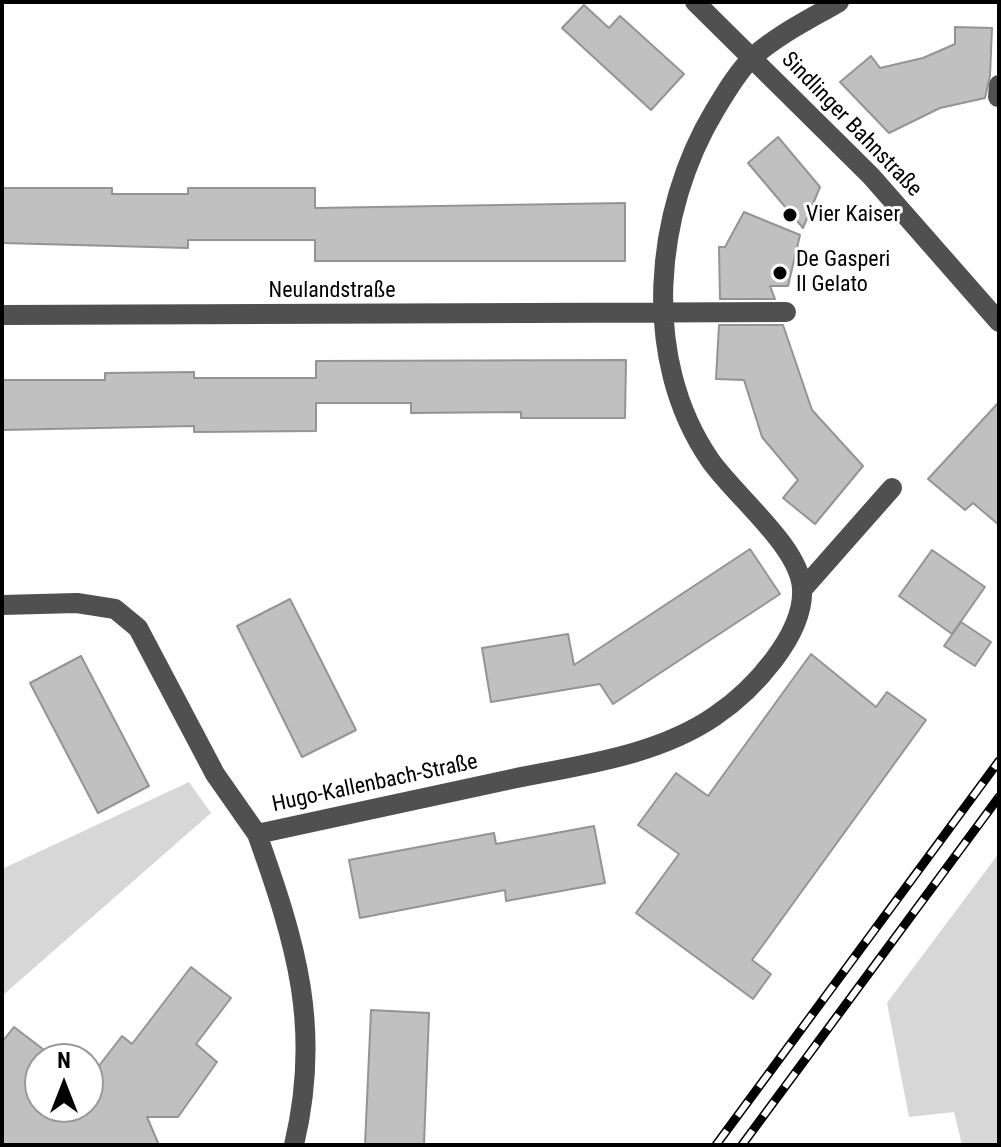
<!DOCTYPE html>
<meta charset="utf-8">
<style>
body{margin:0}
#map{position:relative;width:1001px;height:1147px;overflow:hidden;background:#fff;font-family:"Roboto Condensed",sans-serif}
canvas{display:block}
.frame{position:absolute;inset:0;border:4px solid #000;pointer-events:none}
.north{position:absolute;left:24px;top:1043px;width:80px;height:80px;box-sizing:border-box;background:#fff;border:2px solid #999;border-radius:50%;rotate:0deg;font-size:22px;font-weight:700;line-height:32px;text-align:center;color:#000}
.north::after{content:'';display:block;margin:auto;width:28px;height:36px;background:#000;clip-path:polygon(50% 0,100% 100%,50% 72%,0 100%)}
</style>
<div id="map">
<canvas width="1001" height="1147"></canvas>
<div class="frame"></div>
<div class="north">N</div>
</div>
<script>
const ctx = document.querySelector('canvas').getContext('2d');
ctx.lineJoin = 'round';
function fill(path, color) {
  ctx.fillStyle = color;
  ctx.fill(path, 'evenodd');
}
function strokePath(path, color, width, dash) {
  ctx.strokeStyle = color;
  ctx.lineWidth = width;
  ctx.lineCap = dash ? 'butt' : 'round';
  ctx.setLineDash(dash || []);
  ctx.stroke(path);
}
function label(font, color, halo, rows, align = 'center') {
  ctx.font = font + ' "Roboto Condensed",sans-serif';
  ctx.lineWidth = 6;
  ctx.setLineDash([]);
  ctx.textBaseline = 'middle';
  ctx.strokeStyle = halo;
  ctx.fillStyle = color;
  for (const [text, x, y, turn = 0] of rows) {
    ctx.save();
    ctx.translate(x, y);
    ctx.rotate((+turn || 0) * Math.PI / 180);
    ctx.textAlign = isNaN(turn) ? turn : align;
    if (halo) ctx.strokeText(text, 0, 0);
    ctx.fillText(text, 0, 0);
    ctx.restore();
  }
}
fill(new Path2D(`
 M189 782 211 813 2 996V869Z
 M999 853V1145H962L954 1112 909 1117 887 1003Z`), '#d7d7d7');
const building = new Path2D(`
 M584 5 609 28 620 16 684 74 651 110 562 28Z
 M955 27 992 28 990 76 985 98 940 108 889 133 840 82 871 56 880 68 923 58 955 44Z
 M778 137 820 187 803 228 748 163Z
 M2 188H112V194H188V188H315V208L625 203V261H315V240H188V248L2 243Z
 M744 212 800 235 788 286H770L775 299H720L719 247H725Z
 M719 325H783L812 410 863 466 815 524 783 498 798 480 762 437 744 380 716 379Z
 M626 360 625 418H521V412L411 413V403H316V431L194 432V426L2 430V380H105V373L194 372V378H316V361Z
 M999 402V525L973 503 965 510 928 479Z
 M750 549 780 594 613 704 600 684 491 702 482 648 568 634 574 665Z
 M932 550 985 587 952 634 899 596Z
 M290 599 356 730 302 757 237 626Z
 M961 622 991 642 975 666 944 646Z
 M811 654 876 707 887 692 926 720 752 960 771 974 753 999 636 913 679 854 638 825 676 773 708 796Z
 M81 656 149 786 98 813 30 683Z
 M594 826 605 883 506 901 505 890 360 918 349 860 494 833 496 844Z
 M191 967 231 998 196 1044 217 1062 178 1117H147L159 1145H2V1042L14 1027 56 1059H40V1107H88V1080L122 1036 132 1044Z
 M371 1010 429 1013 424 1145H365Z`);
fill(building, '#c0c0c0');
strokePath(building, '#949494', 2);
strokePath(new Path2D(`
 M695 2 871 176 999 322
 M998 97 999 85
 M2 315 786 312
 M802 590 892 488
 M2 605 77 603 115 609 138 628 215 774 257 834C342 816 427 797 512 779 580 765 657 756 715 716 752 691 805 635 802 588 799 546 735 496 710 460 640 358 654 211 715 110 726 92 739 70 754 56 779 34 810 19 839 2
 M257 834C296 943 322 1028 294 1145`), '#505050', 20);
const rail = new Path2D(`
 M716 1145 999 761
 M742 1145 999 797`);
strokePath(rail, '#000', 9);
strokePath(rail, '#fff', 6, [18]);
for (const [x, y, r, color] of [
 [790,215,8,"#000"],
 [780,273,8,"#000"]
]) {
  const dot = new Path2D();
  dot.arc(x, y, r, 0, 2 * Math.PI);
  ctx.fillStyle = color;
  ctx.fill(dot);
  strokePath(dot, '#fff', 3);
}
label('22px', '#000', '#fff', [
 ["Sindlinger Bahnstraße",851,125,46],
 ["Neulandstraße",332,291],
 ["Hugo-Kallenbach-Straße",375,784,-12]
]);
label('22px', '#000', '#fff', [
 ["Vier Kaiser",806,215],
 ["De Gasperi",796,260],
 ["Il Gelato",796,285]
], 'left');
</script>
